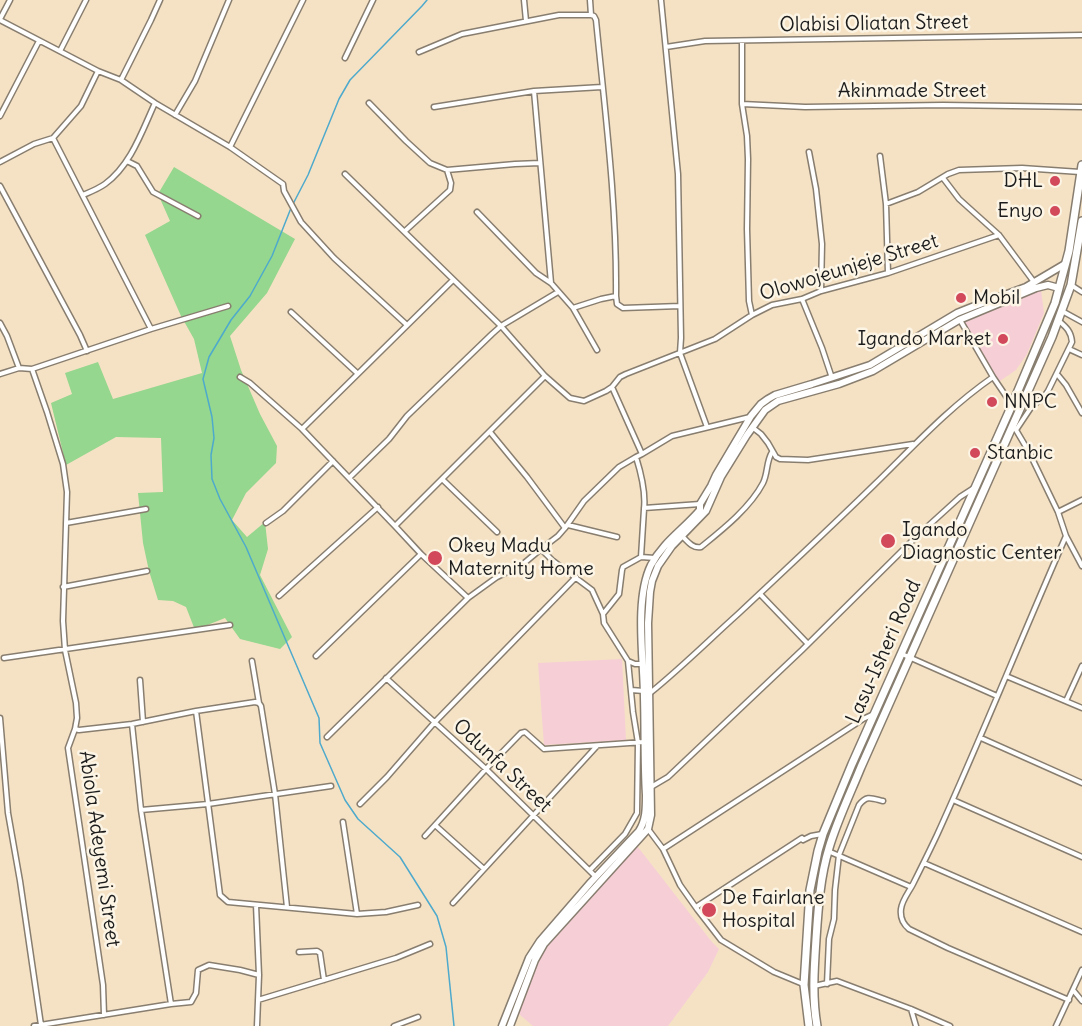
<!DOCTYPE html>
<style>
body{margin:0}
canvas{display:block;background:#f5e1c4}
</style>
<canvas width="1082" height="1026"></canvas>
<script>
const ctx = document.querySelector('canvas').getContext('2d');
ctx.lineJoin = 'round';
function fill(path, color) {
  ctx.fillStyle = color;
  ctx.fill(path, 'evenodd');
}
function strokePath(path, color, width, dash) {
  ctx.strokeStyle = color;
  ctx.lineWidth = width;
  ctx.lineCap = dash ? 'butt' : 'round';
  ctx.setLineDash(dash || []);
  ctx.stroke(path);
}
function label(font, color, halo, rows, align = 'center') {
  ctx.font = font + ' Delius,sans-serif';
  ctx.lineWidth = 5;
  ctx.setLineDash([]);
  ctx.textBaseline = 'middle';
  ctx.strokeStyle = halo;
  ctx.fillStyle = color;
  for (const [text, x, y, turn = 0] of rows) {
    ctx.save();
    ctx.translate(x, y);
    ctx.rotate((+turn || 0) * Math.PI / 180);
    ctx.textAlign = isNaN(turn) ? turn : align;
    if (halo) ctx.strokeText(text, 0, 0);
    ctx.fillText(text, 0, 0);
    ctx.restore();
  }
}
fill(new Path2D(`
 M1041 290 1044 313 1027 354 1016 370 997 383 962 320 996 306Z
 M622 659 626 740 544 745 538 663Z
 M634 842 712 942 719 949 708 972 668 1026H533L513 1009 530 960 546 938 585 893Z`), '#f6cfd6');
fill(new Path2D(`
 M174 167 295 239 267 293 230 336 241 370 260 414 277 446 276 463 246 493 232 520 247 537 265 522 268 549 260 575 292 637 280 649 240 639 225 618 195 630 186 607 173 601 158 600 149 571 143 543 138 493 163 492 161 438 116 437 66 465 51 403 72 394 65 373 98 362 113 399 202 373 194 339 181 316 145 235 170 221 158 194Z`), '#95d78e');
strokePath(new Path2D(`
 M293 204 308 175 339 99 350 80 422 6 427 0
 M291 208 272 256 250 296 231 320 209 357 203 379 212 417 214 438 211 455 212 479 220 499 246 547 319 718 320 743 345 800 358 819 400 857 437 916 446 947 454 1026`), '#4eaacc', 1.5);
const street = new Path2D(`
 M524 0 526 21
 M590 0 591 15 594 16 596 20C605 112 617 204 616 296L617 304 623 308 680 306
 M661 0 678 174 681 338 680 353 707 427
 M0 19 10 0
 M0 20 98 71 121 80 155 103 230 147 283 184 284 191 301 222 334 258 407 325
 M742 41V104L747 136 748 159 747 229 749 301 752 315
 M666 47 705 41 1082 35
 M60 51 86 0
 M419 52 462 34 559 15H591
 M345 58 373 0
 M121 80 151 20 160 0
 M534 91 551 283
 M369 103 406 141 430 163 447 170 515 164 540 163
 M742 104 805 107 943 105 1082 107
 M434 107 534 91 602 87
 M175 115 195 81 229 0
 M0 116 39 41
 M53 138 151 329
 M230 147 303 0
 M809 152 816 189 822 244 821 291
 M880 156 886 204 888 273
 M127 161 137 166 153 192 198 216
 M0 162 34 144 53 138 81 106 98 71
 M345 174 501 326 545 376 570 398 584 401 606 391 612 387 620 377 626 374 715 339 752 315 772 305 802 299 821 291 888 273 999 235
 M943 178 959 199 999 235 1034 282
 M0 186 80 335 87 351
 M83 195C90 192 98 189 105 184 131 165 142 131 155 103
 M886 204 918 192 948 174 959 170 1022 168 1080 172
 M477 212 536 273 551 283 573 308 597 350
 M405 231 450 190 451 183 447 170
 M1071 285 1082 292
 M802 299 822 348 832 378
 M573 308 601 299 616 296
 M1062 311 1082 322
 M291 312 357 373
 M960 320 993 377 1012 405
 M0 323 7 336 19 368
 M1069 349 1082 355
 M32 369 47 412 63 464 67 492 63 621 65 650 76 703 77 718 75 729 68 748 103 985 104 1015
 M0 374 19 368 32 369 151 329 228 306
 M1057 374 1066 385 1082 413
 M240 377 250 383 302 429 395 526 421 554 468 598
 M612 387 642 454 636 457C641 473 646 492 644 509 643 525 642 541 641 557
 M752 427 761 434 768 443 776 457 780 459 808 460 913 444
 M1012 427 1016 430 1029 452 1058 512 1066 536 1082 566
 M302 429 453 280
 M1016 430 1032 406 1043 398 1048 391 1072 342C1071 331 1066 327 1059 321
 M490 432 527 477 565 528
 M642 454 672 436 750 417
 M349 478 389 439 407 416 492 334 501 326 558 292
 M442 479 497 532
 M644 508 700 504
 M1058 512 1082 500
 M66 523 146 509
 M266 523 283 511 333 461
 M568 525 617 537
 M395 526 545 376
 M682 536C687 541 693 549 701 547 722 530 750 508 763 483 768 473 766 462 772 452
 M1066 536C1022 636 982 736 937 835 929 852 921 868 913 884 909 892 902 900 901 909 900 917 903 924 909 929L948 948 1069 1000
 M541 549 558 536 565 528 584 501 619 467 636 457
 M63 587 147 571
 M760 594 808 644
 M279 596 378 507
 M603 614 619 594 622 570 623 567 641 557 655 558
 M902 654 997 696
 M316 656 421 554
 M4 658 230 625
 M252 661 259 703 261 706 275 794 287 907
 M1006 676 1082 708
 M386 678 486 769 596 877
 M140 680 143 722
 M631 690 644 691
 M650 693C681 668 709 640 738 614 784 571 830 528 874 485 914 446 947 409 993 377
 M1066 701 1082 666
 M196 711 220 895 228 902 357 914 386 912 418 905
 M0 718 8 813 20 881 41 1025
 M132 724 141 810 171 1004
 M75 729 79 730 132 724 196 711 255 702 259 703
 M327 737 468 598 497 577 523 564 541 549 552 560 592 590 603 614 604 623 628 661 635 664H642
 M981 738 1082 783
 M651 787 668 777 802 650 916 537 960 497 974 488
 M953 800 1082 857
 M360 804 387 777 434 723 576 577
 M141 810 208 804 331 786
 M343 822 357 914
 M435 825 484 869
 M648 829 663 849 680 885 697 909 721 940 774 972 803 984
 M425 836 486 769 521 733 525 732 544 749 644 742
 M663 849 863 719 874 714
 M828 851 911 887
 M924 863 1082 932
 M590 870 625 834 637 813 638 743 633 712 628 661
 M453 903 597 746
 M256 905 259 975 257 1026
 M697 909 696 907 802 838 803 840 811 836 822 834
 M299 952 317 951 320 953 324 980
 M827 984 829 939 834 919 835 890 839 855 859 805C867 795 871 798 883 801
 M814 986 837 981 911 1009 950 1026
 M1073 990 1082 1001
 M258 1000 396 958 430 944
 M911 1009 916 1026
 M34 1026 171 1004 191 1002 196 993 198 970 209 965 240 970 259 975
 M394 1026 418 1017
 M1056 1026 1082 970`);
const secondary = new Path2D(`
 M502 1026 529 958 540 941 591 882 639 831C646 820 646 809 646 795 644 763 645 731 644 698 644 660 634 600 651 565 663 542 684 529 700 510V504L711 486 716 475 751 416 761 404 768 399 775 395 812 384 870 365 957 313 972 307 1026 287 1065 264
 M510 1026 535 960 544 944 648 829 651 815 648 623 650 592 652 581 658 566 672 546 706 511 721 477 747 435 765 410 778 401 839 384 873 371 959 320 1036 288 1048 285 1059 288`);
const primary = new Path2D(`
 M809 1026 804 985 810 890 818 851 823 834 852 764 1012 405 1055 303 1069 251 1082 165
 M817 1026C812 997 814 969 816 939 818 909 820 877 829 848 837 821 850 794 861 767L1052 337 1071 285 1082 221`);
strokePath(street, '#887e70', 7);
strokePath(secondary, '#887e70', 9);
strokePath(primary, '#887e70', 10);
strokePath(street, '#fff', 4);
strokePath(secondary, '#fff', 6);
strokePath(primary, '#fff', 7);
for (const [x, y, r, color] of [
 [1055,181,6,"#d1495b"],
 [1055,211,6,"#d1495b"],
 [961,298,6,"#d1495b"],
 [1003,339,6,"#d1495b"],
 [992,402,6,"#d1495b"],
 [975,453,6,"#d1495b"],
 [888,541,8,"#d1495b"],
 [435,558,8,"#d1495b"],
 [709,910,8,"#d1495b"]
]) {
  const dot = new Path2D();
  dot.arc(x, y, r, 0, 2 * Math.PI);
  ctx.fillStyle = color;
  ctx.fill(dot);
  strokePath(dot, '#fcf5e5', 2);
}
label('20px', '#1c1c1c', '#fcf5e5', [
 ["Olabisi Oliatan Street",874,24,-1],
 ["Akinmade Street",912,91],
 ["Olowojeunjeje Street",849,268,-17],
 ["Lasu-Isheri Road",884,652,-66],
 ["Odunfa Street",502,766,43],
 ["Abiola Adeyemi Street",99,849,82]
]);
label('20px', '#1c1c1c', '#fcf5e5', [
 ["DHL",1043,181,"right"],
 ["Enyo",1043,211,"right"],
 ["Mobil",973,298],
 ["Igando Market",991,339,"right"],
 ["NNPC",1004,402],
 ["Stanbic",987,453],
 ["Igando",902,530],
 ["Diagnostic Center",902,553],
 ["Okey Madu",448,546],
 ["Maternity Home",448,569],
 ["De Fairlane",722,898],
 ["Hospital",722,921]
], 'left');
</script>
